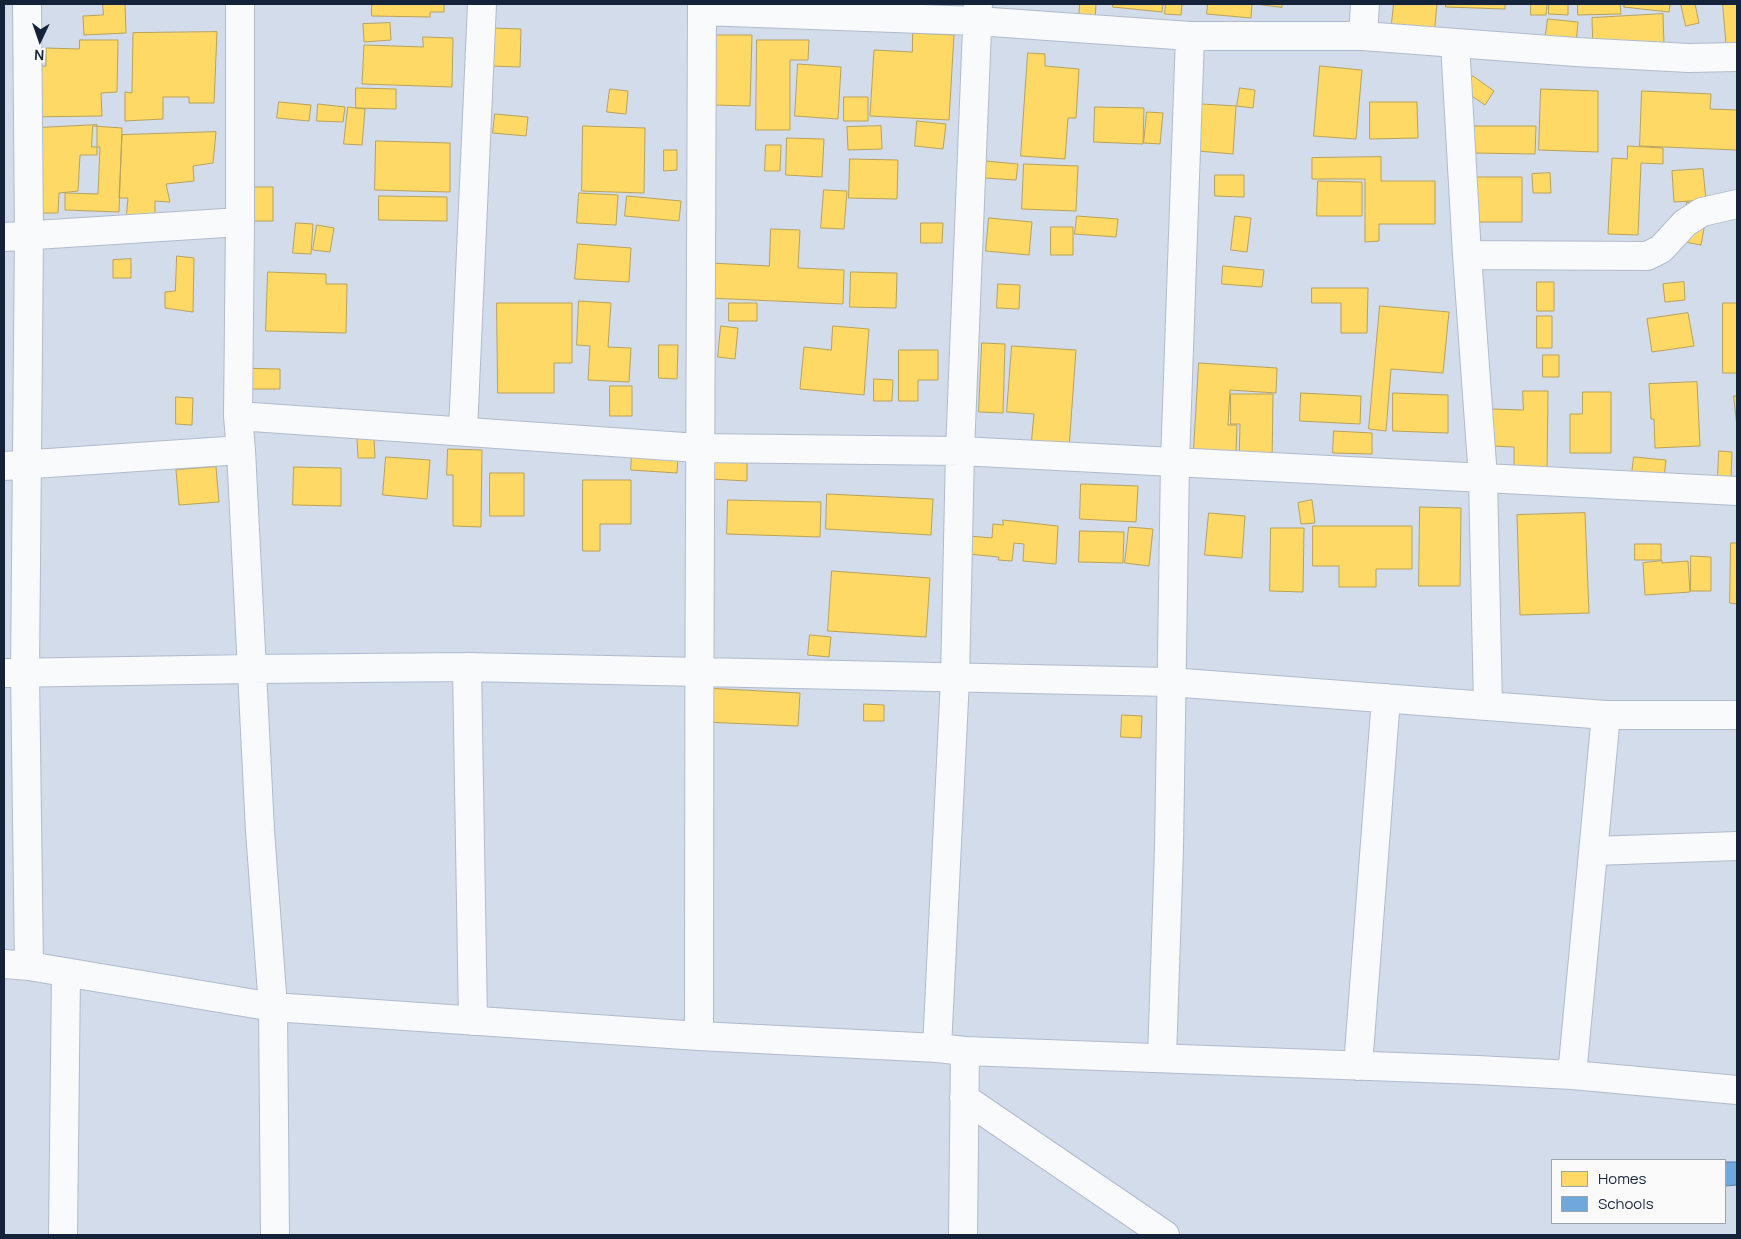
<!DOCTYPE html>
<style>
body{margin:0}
#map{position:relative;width:1741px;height:1239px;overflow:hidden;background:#d3dcea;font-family:Manrope,sans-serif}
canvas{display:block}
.frame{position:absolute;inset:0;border:5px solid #15233a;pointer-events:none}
.legend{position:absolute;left:1551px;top:1159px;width:175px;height:65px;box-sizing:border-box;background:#fafafa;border:1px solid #9ea4ad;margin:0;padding:6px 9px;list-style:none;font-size:15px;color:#15233a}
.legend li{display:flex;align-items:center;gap:10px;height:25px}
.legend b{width:25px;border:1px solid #9ea4ad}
.north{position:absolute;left:15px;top:15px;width:50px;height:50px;-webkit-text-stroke:4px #fafafa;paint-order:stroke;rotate:183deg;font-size:14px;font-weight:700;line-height:20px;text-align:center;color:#15233a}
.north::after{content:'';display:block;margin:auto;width:18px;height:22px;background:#15233a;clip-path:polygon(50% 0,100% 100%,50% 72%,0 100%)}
</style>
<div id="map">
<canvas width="1741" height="1239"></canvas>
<div class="frame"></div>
<ul class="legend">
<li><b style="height:14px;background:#ffd966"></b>Homes</li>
<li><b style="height:14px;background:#6fa8dc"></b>Schools</li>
</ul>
<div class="north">N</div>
</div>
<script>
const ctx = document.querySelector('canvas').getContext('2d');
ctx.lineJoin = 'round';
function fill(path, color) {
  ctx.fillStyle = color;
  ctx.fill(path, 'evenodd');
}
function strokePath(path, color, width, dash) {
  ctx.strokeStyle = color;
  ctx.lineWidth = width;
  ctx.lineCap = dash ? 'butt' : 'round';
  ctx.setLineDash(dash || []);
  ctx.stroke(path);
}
const homes = new Path2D(`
 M103 4H125L126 33 84 35 83 16 103 15Z
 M372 4H444V12H430V17L372 16Z
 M1080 4H1096L1095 21 1079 20Z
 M1113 4H1163L1162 12 1113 7Z
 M1166 4H1182L1181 15 1165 14Z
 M1208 4H1252L1251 18 1207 14Z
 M1255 4H1282V7Z
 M1394 4H1437L1434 36 1391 32Z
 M1446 4H1505V9L1446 7Z
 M1531 4H1547L1546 15H1531Z
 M1549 4H1568V15L1549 14Z
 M1578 4H1620L1621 14 1578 15Z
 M1625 4H1670L1669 12 1624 7Z
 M1681 4H1695L1699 23 1686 26Z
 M1723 4H1737V51H1727Z
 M1663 14 1664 46 1593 50 1592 18Z
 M1548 19 1578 22 1576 44 1545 41Z
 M390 23 391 40 364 42 363 24Z
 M491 28 521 29 520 67 490 66Z
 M217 32 214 103H189V97H163V119L125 121V92L132 93 133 33Z
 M913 33 954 35 949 120 870 116 874 50 912 52Z
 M715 35H752L750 106 714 105Z
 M423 37 453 38 452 87 362 84 364 45 423 47Z
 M80 40H118L117 92 101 93 102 116 27 117V67L46 66V48L79 49Z
 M757 40H809L808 60H790V130H756Z
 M1028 53 1045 54V66L1079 69 1076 118H1068L1065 159 1021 156Z
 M798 64 841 67 838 119 795 116Z
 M1320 66 1362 70 1356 139 1314 136Z
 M1473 76 1494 91 1485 105 1463 90Z
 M356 88 396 89V109L356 108Z
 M1240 88 1255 90 1253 108 1237 106Z
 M610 89 628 91 626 114 607 112Z
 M1541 89 1598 91V152L1539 150Z
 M1642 91 1711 94 1710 109 1737 110V150L1640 146Z
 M844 97H868V121H844Z
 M279 102 311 105 309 121 277 118Z
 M1370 102H1417L1418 138 1370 139Z
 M318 104 345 107 343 122 317 121Z
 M1202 104 1236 106 1233 154 1198 151Z
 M348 107 365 109 362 145 344 144Z
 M1095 107 1144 108 1143 144 1094 142Z
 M1147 112 1163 113 1160 144 1144 143Z
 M495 114 528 117 526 136 493 133Z
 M917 121 946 124 943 149 915 146Z
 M97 125V155H80L78 191 59 193 58 213H38L37 128Z
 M93 126 122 128 119 212 65 210V193L98 194 100 147H92Z
 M583 126 645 128 644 193 582 191Z
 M881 126 882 149 848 150 847 127Z
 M1473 126H1536L1535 154 1472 153Z
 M216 132 213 163 193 166 194 181 166 184 170 202 155 201V219L126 220 128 198H119L122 135Z
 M787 138 824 139 822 177 786 175Z
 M376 141 450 143V192L375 190Z
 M766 145H781L780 171H765Z
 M1628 146 1663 148V164L1641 163 1638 235 1608 234 1612 158 1627 159Z
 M664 150H677V170L664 171Z
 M1381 157V181H1435V224H1379V241L1365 242V179H1312V158Z
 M850 159 898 160 897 199 849 198Z
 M985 161 1018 164 1016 180 985 178Z
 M1024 164 1078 166 1076 211 1022 209Z
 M1703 169 1706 200 1674 202 1672 171Z
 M1550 173 1551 193H1533L1532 174Z
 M1215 175H1244V197L1215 196Z
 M1476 177H1522V222H1476Z
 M1318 181 1362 182V216H1317Z
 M248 187H273V221H248Z
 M824 190 847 191 844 229 821 228Z
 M579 193 618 195 616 225 577 223Z
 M379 196 447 197V221L379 220Z
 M627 196 681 201 679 221 625 216Z
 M1687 202 1708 206 1701 245 1680 241Z
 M1077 216 1118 219 1116 237 1075 234Z
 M1235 216 1251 218 1247 252 1231 250Z
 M989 218 1032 222 1029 255 986 251Z
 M296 223 313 224 311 254 293 253Z
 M921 223H943L942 243H921Z
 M317 225 334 228 330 252 313 250Z
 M1051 227H1073V255H1051Z
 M771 229 800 230 798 268 844 270 843 304 708 298 710 263 769 266Z
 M578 244 631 248 629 282 575 279Z
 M177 256 194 258 193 312 165 308V292L175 291Z
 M131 259V278H113V260Z
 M1223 266 1264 270 1262 287 1222 284Z
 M268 272 326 274V284H347L346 333 266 331Z
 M851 272 897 273 896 308 850 307Z
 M1537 282H1554V311H1537Z
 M1684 282 1685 300 1665 302 1663 284Z
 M998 284 1020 285 1019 309 997 308Z
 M1312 288H1368L1367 333H1341V303H1312Z
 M579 301 611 303 608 347 631 348 629 382 588 380 590 346 577 345Z
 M497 303H572V363H554V393H498Z
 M729 303H757V321H729Z
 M1723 303H1737V373H1723Z
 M1380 306 1449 312 1443 373 1391 369 1386 431 1369 429Z
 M1688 313 1694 346 1652 352 1647 319Z
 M1537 316H1552V348H1537Z
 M721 326 738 328 735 359 718 357Z
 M833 326 869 329 864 395 800 389 804 347 831 350Z
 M982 343 1005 344 1003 413 979 412Z
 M659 345H678L677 379 659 378Z
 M1012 346 1076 350 1069 448 1031 446 1034 414 1007 412Z
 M899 350H938V380H918V401H899Z
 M1543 355H1559V377H1543Z
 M1199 363 1277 368 1276 393 1230 390 1228 425H1237L1236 452 1194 449Z
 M236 368 280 369V389H236Z
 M874 379 893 380 892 401H874Z
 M1697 382 1700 446 1655 448 1654 419H1651L1649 384Z
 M610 386H632V416H610Z
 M1523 391H1548L1547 473H1514V447L1492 446V409L1523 410Z
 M1583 392H1611V453H1570V414H1582Z
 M1301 393 1361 396 1360 424 1300 421Z
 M1393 393 1448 395V433L1393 431Z
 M1231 394H1273L1272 464H1239L1240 424H1231Z
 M1734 396H1737V427Z
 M176 397 193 398 192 425 176 424Z
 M1334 431 1372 433V454L1333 453Z
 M374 438 375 458H358L357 439Z
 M448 449 482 450 481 527 453 526V475H447Z
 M1719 451 1732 452 1731 478H1718Z
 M632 453 678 456 677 473 631 470Z
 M386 457 430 460 427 499 383 495Z
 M1634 457 1666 460 1664 477 1632 474Z
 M711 461 747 463V481L711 479Z
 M216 467 219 502 179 505 176 470Z
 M294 467 341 468V506L293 505Z
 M490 473H524V516H490Z
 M583 480H631V524H600V551H583Z
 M1081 484 1138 486 1136 522 1080 519Z
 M827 494 933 499 931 535 826 529Z
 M728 500 821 502 820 537 727 534Z
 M1312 500 1315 523 1301 524 1298 503Z
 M1420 507 1461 508 1460 586H1419Z
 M1209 513 1245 516 1242 558 1205 555Z
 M1585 513 1589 613 1520 615 1517 515Z
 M1003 520 1058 526 1056 564 1023 561 1024 544 1014 543 1012 561 998 560 999 557 968 554 969 536 992 538 993 524 1003 525Z
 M1313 526H1412V569H1376V587H1339V566H1313Z
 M1129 527 1153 529 1149 566 1125 563Z
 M1271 528H1304L1303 592 1270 591Z
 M1080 531 1124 532 1123 563 1079 562Z
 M1731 543H1737V604L1730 603Z
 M1635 544H1661V560H1635Z
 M1691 556 1711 557V591H1691Z
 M1662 561V563L1688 561 1690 592 1645 595 1643 563Z
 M832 571 930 578 926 637 828 631Z
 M810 635 831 637 829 657 808 655Z
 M705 688 800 693 798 726 703 722Z
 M864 704 884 705V721H864Z
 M1122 715 1142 716 1141 738 1121 737Z`);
fill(homes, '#ffd966');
strokePath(homes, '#b9a259', 1);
const schools = new Path2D(`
 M1725 1162H1737V1185L1725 1186Z`);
fill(schools, '#6fa8dc');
strokePath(schools, '#5480ab', 1);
const street = new Path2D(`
 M27 4 29 235 25 672 29 966
 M240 4V222L238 416 241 450 260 831 273 1007 275 1235
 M702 11 977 21 1190 36H1363L1576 52 1689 58 1737 57
 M1363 36 1365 4
 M1455 43 1467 255 1483 478 1488 706
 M4 237 240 222
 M1467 255 1647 256 1661 249 1685 223 1702 212 1737 204
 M238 416 698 448 960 451 1737 491
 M463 431 482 4
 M4 466 241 450
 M467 667 473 1021
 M4 673 253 669 467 667 1170 682 1606 715H1737
 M1594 851 1737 846
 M4 964 29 966 273 1007 699 1036 937 1048 965 1051 1477 1070 1572 1075 1737 1090
 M699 1036C700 692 698 348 702 4
 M937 1048 955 679 960 451 978 4
 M1162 1058 1169 848 1175 462 1190 36
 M1358 1066 1386 698
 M1572 1075 1606 715
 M964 1098 1165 1235
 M63 1235 66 973
 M963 1235 965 1051`);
strokePath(street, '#b0bbcd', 30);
strokePath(street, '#f8fafc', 28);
</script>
